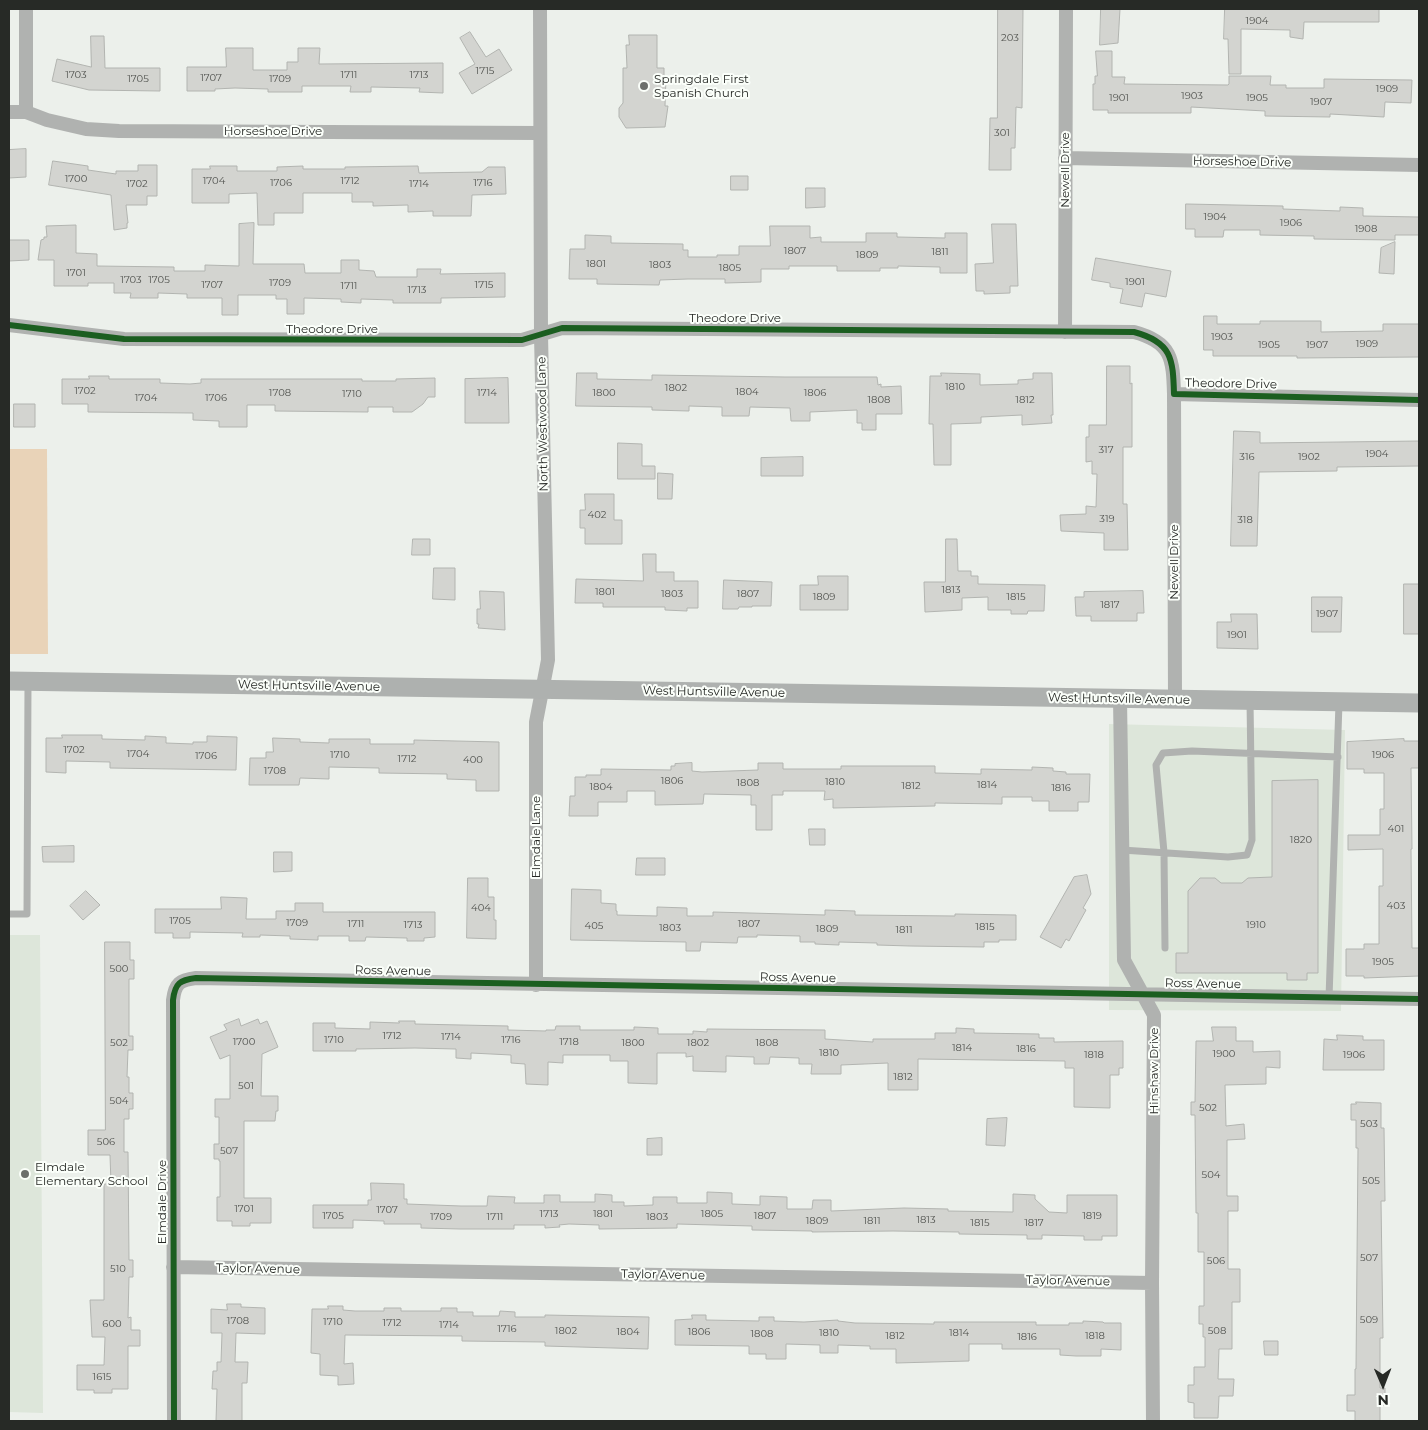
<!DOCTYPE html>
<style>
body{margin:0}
#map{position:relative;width:1428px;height:1430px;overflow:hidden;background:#ecf0eb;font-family:Montserrat,sans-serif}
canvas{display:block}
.frame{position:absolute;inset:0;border:10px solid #272a26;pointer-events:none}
.north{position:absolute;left:1358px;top:1360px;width:50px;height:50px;-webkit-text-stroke:4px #fbfffa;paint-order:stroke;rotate:179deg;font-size:14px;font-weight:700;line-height:20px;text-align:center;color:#272a26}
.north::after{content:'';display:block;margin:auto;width:18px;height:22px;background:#272a26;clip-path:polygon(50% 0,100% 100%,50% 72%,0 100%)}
</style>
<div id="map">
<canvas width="1428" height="1430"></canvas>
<div class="frame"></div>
<div class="north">N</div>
</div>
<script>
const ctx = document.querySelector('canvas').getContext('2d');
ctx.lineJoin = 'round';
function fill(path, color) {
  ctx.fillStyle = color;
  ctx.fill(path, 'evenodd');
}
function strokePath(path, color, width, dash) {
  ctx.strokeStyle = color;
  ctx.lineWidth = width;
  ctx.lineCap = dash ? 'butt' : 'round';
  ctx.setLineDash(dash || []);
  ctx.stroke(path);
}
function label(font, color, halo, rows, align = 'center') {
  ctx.font = font + ' Montserrat,sans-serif';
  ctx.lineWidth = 4;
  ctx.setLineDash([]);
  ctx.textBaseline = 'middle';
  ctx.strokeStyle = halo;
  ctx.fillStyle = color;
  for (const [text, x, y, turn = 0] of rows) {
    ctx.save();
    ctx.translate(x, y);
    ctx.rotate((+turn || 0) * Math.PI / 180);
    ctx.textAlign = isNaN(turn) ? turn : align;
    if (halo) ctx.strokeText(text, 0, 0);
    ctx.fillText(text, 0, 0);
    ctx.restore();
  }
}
fill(new Path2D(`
 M1109 724 1345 730 1341 1011 1109 1010Z
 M9 935H40L43 1413 9 1412Z`), '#dde6da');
fill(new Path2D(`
 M9 449H47L48 654H9Z`), '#e9d3b8');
const building = new Path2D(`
 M998 9H1023L1022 108 1016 107 1015 148H1011V170H989L990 118H997Z
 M1101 9H1120L1118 43 1100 45Z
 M1225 9H1379V22H1304L1303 39 1290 37V30L1241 29V74H1229L1228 39H1224Z
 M470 32 486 57 499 49 512 70 472 94 459 73 475 64 460 38Z
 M629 35H657V68H664V77H666L665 106H668L665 127 626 128 619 117V108L623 103V68H627L626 45H629Z
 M91 36H104L105 68H160V91L89 90 52 81 57 59 91 67Z
 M226 48H253V70H287V62H298V48H320L319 64 443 63V93L419 92 420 88 371 87V92H350L351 86H302V92H268V89L235 88 215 89V91H187V67H226Z
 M1096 51H1112V77H1125L1124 84 1228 85 1229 84V76H1271L1270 85H1286V88H1324V79L1412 80 1411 103 1385 102 1384 117 1330 114V117L1265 116V111L1191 107V113H1108V110H1093V84H1095V76H1097Z
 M26 149V177L9 178V150Z
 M53 161 88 166V170L116 174V171H138V165H157V196H147V205H126L128 223H127V228L114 230 111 195 49 185Z
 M210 166H237V171H277V167L303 166V169H345V167L418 166 419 173 482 172 488 167H505L506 194 472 195 471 216H433V211L408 212V205L373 206V202H352V193H303V213H274V225H258L257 193 229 194V203H192V169H210Z
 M731 176H748V190H731Z
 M806 188H825V207L806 208Z
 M1186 204 1283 206V209L1340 211V207L1363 208V216L1419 217V235H1395V240L1314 239V236L1260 235V230H1224L1223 237H1195V229H1186Z
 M254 223 253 264H304L305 273H341V260H359V270L374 271 376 277H417V269H441L440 274 505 273V297L441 298V303H393V300L361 299V303L341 302V299L304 298V314H287V299H276V295H238V315H222V298H187V294L158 293V298H130L131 293H114V283H88V286H54V260H38L41 240 44 239V237H47L46 226 76 225V253L97 254V266L174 267V271H205V265L239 266V224Z
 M992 224H1016L1018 286H1010V293L984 294V291H976L975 264 993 263Z
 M770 226H810V238L821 237V242H866V233H897V237L945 238V233H967V273H940V267L898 266V268H880V271H837V266H789V269H761V282L725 283V279H688L660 280 659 285 597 284V279H569L570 249H585V235L611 236V243L683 244V250H688V257H717V255H739V246H770Z
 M9 240H29V260L9 261Z
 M1395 242 1394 274 1379 273 1381 248Z
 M1096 258 1171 271 1166 297 1145 293 1142 307 1120 303 1123 289 1110 287V283L1092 280Z
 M1204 316H1217V324H1260V321H1321V332L1383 331V324H1419V357L1297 358V356H1213V350H1204Z
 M1107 366H1130V384L1132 383V447H1123V504H1127L1128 550H1104V533L1061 531 1060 515 1086 514V506L1096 507 1097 474H1092V461L1086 462V437H1089V425H1106Z
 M577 373H597V379L652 380V375L785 377H877L878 385 881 384V387L901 386 902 414H876V430H862V423H857V410L810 412V421H791L790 408 750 407 749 416H722V407L689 406V411L652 410V407L576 406Z
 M941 373 980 374V385L1018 384V380L1033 379V373H1052L1053 415H1051L1052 423 1022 425V415L981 417V423L951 424V465H934L933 424H929L930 376H941Z
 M89 376H109V379H160V383L190 384 201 383V379H362V381H396V379L435 378V397H428L423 404 412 412H393V407H368V412L275 411V405H247V427H219V421L193 420V413L88 412V404H62V379H89Z
 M508 378 509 423H465V379Z
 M14 404H35V427H14Z
 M1234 431 1260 432V443L1419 441V466L1337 467V471L1259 472 1257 546H1231Z
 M618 443 642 444V466H655V479H618Z
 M803 457V476H761V458Z
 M658 473 673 474 672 499H658Z
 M585 494H614V520H622V544H585V528H580V510H585Z
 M413 539H430V555H412Z
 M946 539H957L958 571H971V576H978V584L1045 585 1044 611H1028L1027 614H1011V610H988V597L962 598V610L925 612 924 582H945Z
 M643 554H656V572H674V581H698V608H687V611L665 610V607H603V603H575L576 579 643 581Z
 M434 568H455V600L433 599Z
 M818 576H848V610H800V585H818Z
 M724 580 772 582 771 606H752V607H739L738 609H723Z
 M1404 584H1419V634H1404Z
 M480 591 504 592 505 630 478 628 479 624H477V609H480Z
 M1143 591 1144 613H1137V621H1091V616H1076L1075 597H1084V592Z
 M1312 597H1342L1341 632H1312Z
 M1231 614H1257L1258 649 1217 648V622H1231Z
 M62 735H102V739L145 740V736L166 737V743L193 744V742H207V736L237 737 236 770 110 768V762L66 761V773L46 772V738H62Z
 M273 738 300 739V742L329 743V739H370V744H414V740L499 742V791H476V780L447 779V774L379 773V768L329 767V779L300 778 299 785H249L250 758H266V752H273Z
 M1404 739V741H1419V768H1411L1412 849H1411L1412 948H1419V976L1364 978V976H1346V949H1364V944H1379V886H1383V849L1348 850V835H1380V809H1384V773H1364V769H1347V742Z
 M692 763V771L702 772 758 770V763H783V769H841V766H935V773L981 774V769L1032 770V767L1053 768V771L1066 772V774H1090L1089 802H1078V811H1049V801H1032V797H1002V804L935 803V806L833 808V799L824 800 825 791H783V795H772V830H756V805H751V795L704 794 703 804 655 805V791H627V802H598V816H569L570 796H575V777H586V775H601V769L671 770V766H675V764Z
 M1318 780V973H1307V980H1287V973H1176V953H1188V891L1200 878H1215L1221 883H1242L1248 878 1272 877V781Z
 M809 829H825V845H810Z
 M74 846V862H43L42 847Z
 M274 852H292V871L274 872Z
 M637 858H665V875H636Z
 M1087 875 1091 894 1083 908 1086 910 1069 941 1066 939 1061 948 1040 937 1074 877Z
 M468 878H488V897H494V920H496V939L467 938Z
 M572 889 601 890V903L616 904V911H617V915L657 916V907L687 908V916H713V912L825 915V910L855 911V915L955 916V914L1016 915V940H999V942H984V947L910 946 877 945V943L839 942V945L815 944V942H800V936L757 935V937H738L737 943 701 942 700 951H686V942L571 940Z
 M86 891 100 905 83 920 70 906Z
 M221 897 247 898 246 919H276V911H295V903H323V912H435V937L424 938V941H407V938L366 937 365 941H349V936H318V940L290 939V936L260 935V937H242L243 933 190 932V938H173V933H155V909H221Z
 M105 942H130V960H134V979H129V1036H133V1050H128L127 1077H129V1093H133V1109H129V1119H124V1152H128L129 1260H133V1277H129L128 1318 131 1317V1330H140V1346H128V1389H112V1393H94V1390H77V1365H104L105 1337H92L90 1300H104V1184H111L110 1155H88V1130H105Z
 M239 1019 241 1026 258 1019 260 1024 267 1021 278 1047 262 1054 261 1096H278V1111H276L275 1121H244V1198H271V1223H250V1226H232V1221H217V1197H220V1161H219V1159H214V1144H219V1117H215V1099H230V1055L220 1059 210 1037 227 1030 224 1025Z
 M399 1021H415V1024L508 1026V1030L546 1031V1030H555L556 1026H580V1030H634V1027L658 1028V1034H693V1031L707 1032V1029L825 1030V1039L873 1042V1039H935V1033H956V1028L974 1029V1033L1039 1034V1038H1054V1042L1123 1041V1068H1119V1075H1110V1108L1074 1107V1068H1065V1061L918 1059V1090H888V1063L841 1065V1074H811L812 1064H799V1058L770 1057 769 1064H754V1057L726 1056V1072L693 1071V1056L686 1057V1053H657V1084L628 1083V1061H610V1055H563V1063L548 1062V1085L526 1084 525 1064 511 1063V1055L471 1053V1059L456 1058V1049L415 1048 356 1049V1051H313V1023H335V1028L370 1029V1022L399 1023Z
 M1212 1027H1236V1041H1253V1052L1280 1051V1068L1266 1067V1084L1225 1085 1226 1126 1244 1124 1245 1139 1227 1140V1196H1238V1211H1228V1269H1240V1302H1232V1349H1219L1218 1379H1234L1233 1396H1219L1218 1418H1194V1403L1188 1402V1385H1194V1367H1205V1337H1203V1324H1199V1306H1204V1252H1198V1213H1196L1195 1115H1191V1102H1195L1196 1041H1213Z
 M1337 1035 1363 1036V1040H1384V1070H1323L1324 1039 1337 1040Z
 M1356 1102 1381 1103V1128H1384L1385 1201H1381L1383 1338H1380V1388H1385V1405H1380V1421H1355V1411H1347V1395H1355V1369H1356L1358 1148H1356V1120H1351V1104H1356Z
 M1007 1118 1005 1146 986 1145 987 1119Z
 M662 1138V1155H647V1139Z
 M371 1183 404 1184V1199H407V1204L461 1206H487L488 1196 515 1197 514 1203H544V1195H560V1202H595V1194L612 1195V1202H624V1206L653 1205V1197H677V1203H707V1192L732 1193V1204L760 1205V1196L787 1197V1209H812L813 1200H831V1211L904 1208 948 1209V1211L1013 1212V1194L1035 1195V1199L1049 1212 1067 1213V1195H1117V1236H1102V1240H1084V1236L1042 1235V1239H1027V1235L959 1234V1232L893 1231 812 1232V1231L752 1230V1226L677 1224V1228L599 1229V1225L569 1224 559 1225 560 1227 545 1228V1225H514V1229H460L421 1228V1224H384V1221L353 1220V1228H313V1205H368V1200H371Z
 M227 1304H241V1307L265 1308V1334L236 1333 235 1362H248L247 1383H242V1421H216L217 1389H212L213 1371H217V1362H221L222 1333H211V1309L227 1310Z
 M328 1306H343V1310L355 1311H384V1308H401V1311H441V1308H457V1312H473V1316H499L500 1311 515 1312V1317H545V1315L649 1317 648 1349 545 1346V1342L462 1341V1336L345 1335 344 1364 353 1363 354 1384 338 1385V1376L320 1375V1354L311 1353 312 1309H328Z
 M692 1315H706V1320L759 1321V1317H774V1321L804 1322 838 1320V1321L855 1323 934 1324V1322H1036V1325H1069V1323H1083V1321L1103 1322 1104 1323H1121V1350L1101 1349V1356H1076L1060 1355V1349H1002V1344H969V1361L896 1363V1349H870V1346L838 1345V1353H820V1345L786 1344V1359H766V1354H749V1346L675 1345V1320L692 1319Z
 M1264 1341H1278V1355H1265Z`);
fill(building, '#d3d4d0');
strokePath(building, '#b2b4b0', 1);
strokePath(new Path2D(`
 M1122 850 1228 857 1247 855 1252 840 1250 701
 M9 914H27L28 682
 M1165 948 1164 852 1156 765 1163 753 1192 751 1338 757
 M1329 998 1339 703`), '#b0b2b0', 7);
strokePath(new Path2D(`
 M26 9V112
 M9 112H26L47 120 86 129 119 131 539 133
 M1065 158 1419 165
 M9 325 124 339 522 340 562 328 1134 332C1172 342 1173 359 1174 394L1419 400
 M1065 332 1066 9
 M1174 394 1175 699
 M1120 699 1124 960 1154 1015 1152 1283 1153 1421
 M536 985V722L548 660 541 335 540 9
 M173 1267 1152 1283
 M174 1421 173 1000C175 983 180 980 196 978L1419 999`), '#b0b2b0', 14);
strokePath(new Path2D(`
 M9 681 1419 703`), '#aeb1af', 19);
strokePath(new Path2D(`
 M9 325 124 339 522 340 562 328 1134 332C1172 342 1173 359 1174 394L1419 400
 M174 1421 173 1000C175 983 180 980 196 978L1419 999`), '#1b5e20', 6);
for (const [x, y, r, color] of [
 [644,86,5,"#6c6f6b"],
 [25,1174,5,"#6c6f6b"]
]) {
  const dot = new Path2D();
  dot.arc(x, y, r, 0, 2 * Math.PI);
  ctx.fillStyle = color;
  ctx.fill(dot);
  strokePath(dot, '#fbfffa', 2);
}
label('10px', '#525450', null, [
 ["1904",1257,21],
 ["203",1010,38],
 ["1715",485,71],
 ["1703",76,75],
 ["1711",349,75],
 ["1713",419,75],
 ["1707",211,78],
 ["1705",138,79],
 ["1709",280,79],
 ["1909",1387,89],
 ["1903",1192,96],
 ["1901",1119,98],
 ["1905",1257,98],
 ["1907",1321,102],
 ["301",1002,133],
 ["1700",76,179],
 ["1704",214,181],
 ["1712",350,181],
 ["1706",281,183],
 ["1716",483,183],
 ["1702",137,184],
 ["1714",419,184],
 ["1904",1215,217],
 ["1906",1291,223],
 ["1908",1366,229],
 ["1807",795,251],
 ["1811",940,252],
 ["1809",867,255],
 ["1801",596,264],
 ["1803",660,265],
 ["1805",730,268],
 ["1701",76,273],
 ["1703",131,280],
 ["1705",159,280],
 ["1901",1135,282],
 ["1709",280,283],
 ["1707",212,285],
 ["1715",484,285],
 ["1711",349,286],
 ["1713",417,290],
 ["1903",1222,337],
 ["1909",1367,344],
 ["1905",1269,345],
 ["1907",1317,345],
 ["1810",955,387],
 ["1802",676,388],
 ["1702",85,391],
 ["1804",747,392],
 ["1708",280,393],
 ["1714",487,393],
 ["1800",604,393],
 ["1806",815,393],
 ["1710",352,394],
 ["1704",146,398],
 ["1706",216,398],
 ["1808",879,400],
 ["1812",1025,400],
 ["317",1106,450],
 ["1904",1377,454],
 ["316",1247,457],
 ["1902",1309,457],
 ["402",597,515],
 ["319",1107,519],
 ["318",1245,520],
 ["1813",951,590],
 ["1801",605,592],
 ["1803",672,594],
 ["1807",748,594],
 ["1809",824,597],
 ["1815",1016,597],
 ["1817",1110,605],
 ["1907",1327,614],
 ["1901",1237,635],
 ["1702",74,750],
 ["1704",138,754],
 ["1710",340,755],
 ["1906",1383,755],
 ["1706",206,756],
 ["1712",407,759],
 ["400",473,760],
 ["1708",275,771],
 ["1806",672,781],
 ["1810",835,782],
 ["1808",748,783],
 ["1814",987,785],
 ["1812",911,786],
 ["1804",601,787],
 ["1816",1061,788],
 ["401",1396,829],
 ["1820",1301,840],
 ["403",1396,906],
 ["404",481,908],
 ["1705",180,921],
 ["1709",297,923],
 ["1711",356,924],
 ["1807",749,924],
 ["1713",413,925],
 ["1910",1256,925],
 ["405",594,926],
 ["1815",985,927],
 ["1803",670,928],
 ["1809",827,929],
 ["1811",904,930],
 ["1905",1383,962],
 ["500",119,969],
 ["1712",392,1036],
 ["1714",451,1037],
 ["1710",334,1040],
 ["1716",511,1040],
 ["1700",244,1042],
 ["1718",569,1042],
 ["502",119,1043],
 ["1800",633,1043],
 ["1802",698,1043],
 ["1808",767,1043],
 ["1814",962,1048],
 ["1816",1026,1049],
 ["1810",829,1053],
 ["1900",1224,1054],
 ["1818",1094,1055],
 ["1906",1354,1055],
 ["1812",903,1077],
 ["501",246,1086],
 ["504",119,1101],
 ["502",1208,1108],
 ["503",1369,1124],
 ["506",106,1142],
 ["507",229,1151],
 ["504",1211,1175],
 ["505",1371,1181],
 ["1701",244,1209],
 ["1707",387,1210],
 ["1713",549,1214],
 ["1801",603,1214],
 ["1805",712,1214],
 ["1705",333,1216],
 ["1807",765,1216],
 ["1819",1092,1216],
 ["1709",441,1217],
 ["1711",495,1217],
 ["1803",657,1217],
 ["1813",926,1220],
 ["1809",817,1221],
 ["1811",872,1221],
 ["1815",980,1223],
 ["1817",1034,1223],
 ["507",1369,1258],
 ["506",1216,1261],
 ["510",118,1269],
 ["509",1369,1320],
 ["1708",238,1321],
 ["1710",333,1322],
 ["1712",392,1323],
 ["600",112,1324],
 ["1714",449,1325],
 ["1716",507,1329],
 ["1802",566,1331],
 ["508",1217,1331],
 ["1804",628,1332],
 ["1806",699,1332],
 ["1810",829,1333],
 ["1814",959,1333],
 ["1808",762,1334],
 ["1812",895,1336],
 ["1818",1095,1336],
 ["1816",1027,1337],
 ["1615",102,1377]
]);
label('12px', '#272a26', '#fbfffa', [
 ["Springdale First",654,79],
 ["Spanish Church",654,93],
 ["Elmdale",35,1167],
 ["Elementary School",35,1181]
], 'left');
label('12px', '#272a26', '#fbfffa', [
 ["Horseshoe Drive",273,131],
 ["Horseshoe Drive",1242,162,1],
 ["Newell Drive",1065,170,-90],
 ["Theodore Drive",735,318],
 ["Theodore Drive",332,329],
 ["Theodore Drive",1231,384,1],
 ["North Westwood Lane",543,424,-91],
 ["Newell Drive",1174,562,-90],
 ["West Huntsville Avenue",309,686,1],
 ["West Huntsville Avenue",714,692,1],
 ["West Huntsville Avenue",1119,699,1],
 ["Elmdale Lane",536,837,-90],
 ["Ross Avenue",393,971,1],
 ["Ross Avenue",798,978,1],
 ["Ross Avenue",1203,984,1],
 ["Hinshaw Drive",1154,1071,-90],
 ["Elmdale Drive",162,1202,-90],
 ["Taylor Avenue",258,1269,1],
 ["Taylor Avenue",663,1275,1],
 ["Taylor Avenue",1068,1281,1]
]);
</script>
